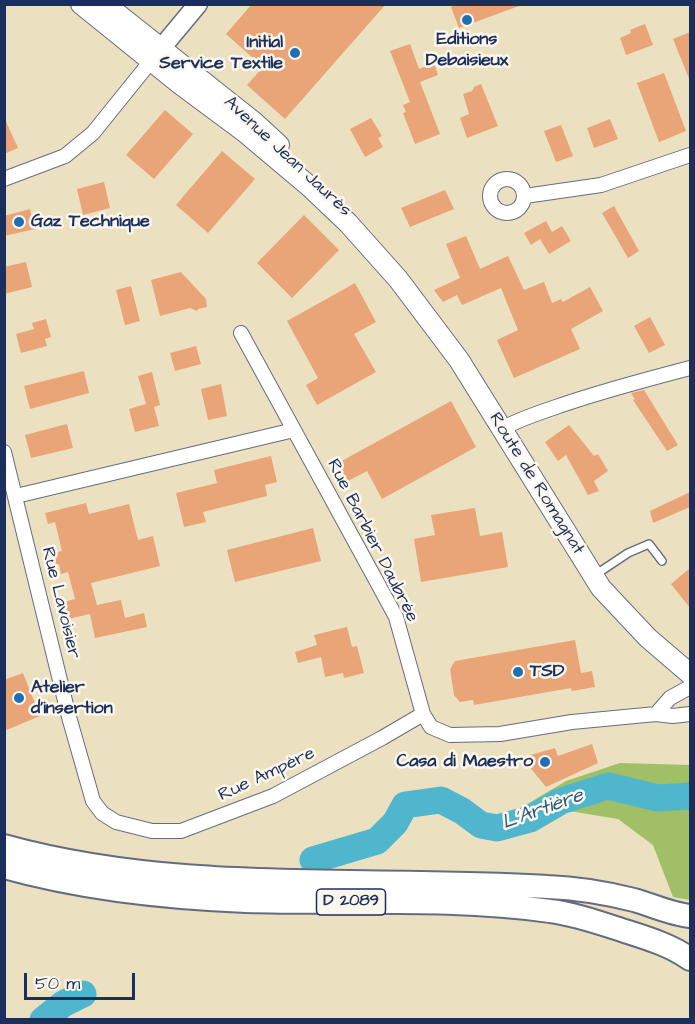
<!DOCTYPE html>
<meta charset="utf-8">
<style>
body{margin:0}
#map{position:relative;width:695px;height:1024px;overflow:hidden;background:#ebe1c0;font-family:"Architects Daughter",sans-serif}
canvas{display:block}
.frame{position:absolute;inset:0;border:6px solid #1b2f5e;pointer-events:none}
.scale{position:absolute;left:24px;top:973px;width:111px;height:27px;box-sizing:border-box;border:3px solid #1b2f5e;border-top:0;padding-left:8px;font-size:18px;line-height:21px;white-space:nowrap;color:#1b2f5e;-webkit-text-stroke:4px #fbf7ec;paint-order:stroke}
</style>
<div id="map">
<canvas width="695" height="1024"></canvas>
<div class="frame"></div>
<div class="scale">50 m</div>
</div>
<script>
const ctx = document.querySelector('canvas').getContext('2d');
ctx.lineJoin = 'round';
function fill(path, color) {
  ctx.fillStyle = color;
  ctx.fill(path, 'evenodd');
}
function strokePath(path, color, width, dash) {
  ctx.strokeStyle = color;
  ctx.lineWidth = width;
  ctx.lineCap = dash ? 'butt' : 'round';
  ctx.setLineDash(dash || []);
  ctx.stroke(path);
}
function label(font, color, halo, rows, align = 'center') {
  ctx.font = font + ' "Architects Daughter",sans-serif';
  ctx.lineWidth = 5;
  ctx.setLineDash([]);
  ctx.textBaseline = 'middle';
  ctx.strokeStyle = halo;
  ctx.fillStyle = color;
  for (const [text, x, y, turn = 0] of rows) {
    ctx.save();
    ctx.translate(x, y);
    ctx.rotate((+turn || 0) * Math.PI / 180);
    ctx.textAlign = isNaN(turn) ? turn : align;
    if (halo) ctx.strokeText(text, 0, 0);
    ctx.fillText(text, 0, 0);
    ctx.restore();
  }
}
fill(new Path2D(`
 M620 763 690 765V900L673 897 653 845 618 819 563 810 524 806 566 781Z`), '#a1bf67');
strokePath(new Path2D(`
 M313 860 377 841 395 823 405 805 441 800 462 811 481 825 497 828 530 819 561 801 608 786 658 798 690 796
 M43 1020 63 1004 83 994`), '#50b6ce', 27);
fill(new Path2D(`
 M252 4H386L285 119 247 85 263 67 226 34Z
 M458 4H518L519 6 459 28 451 7Z
 M645 24 653 45 626 55 620 38 631 33 630 30Z
 M690 32V81L673 39Z
 M410 44 419 69 434 63 438 75 420 82 440 134 415 144 403 113 406 112 403 105 410 102 390 51Z
 M664 73 686 131 659 142 637 83Z
 M481 84 498 126 467 138 460 118 469 114 463 94 472 91 474 87Z
 M165 110 193 134 154 179 126 155Z
 M4 117 18 148 4 154Z
 M371 118 382 136 378 138 383 147 365 157 350 129Z
 M610 119 618 139 594 148 587 128Z
 M561 125 573 156 556 162 544 131Z
 M222 151 255 179 208 233 176 205Z
 M104 182 110 208 83 215 77 189Z
 M445 190 454 209 410 227 401 208Z
 M614 206 639 251 628 258 602 213Z
 M30 209 35 229 4 236V216Z
 M304 215 339 250 292 298 257 263Z
 M546 221 552 232 562 226 571 241 549 254 540 239 531 245 524 233Z
 M466 236 480 269 508 256 524 290 544 282 552 303 561 299 563 302 590 287 603 311 571 329 580 349 514 378 497 340 518 330 501 288 462 305 457 295 443 302 434 290 460 278 446 244Z
 M26 262 32 287 4 294V267Z
 M181 272 206 299 207 307 198 309 197 311 190 308 160 316 151 280Z
 M355 283 376 322 354 334 376 372 317 405 306 385 318 378 287 321Z
 M131 286 140 321 125 325 116 290Z
 M650 317 665 345 649 353 634 326Z
 M46 319 51 337 45 339 47 346 21 353 16 334 34 329 32 323Z
 M196 346 201 364 175 371 170 353Z
 M84 371 89 393 30 409 24 386Z
 M152 372 160 405 154 407 159 426 135 432 129 409 146 404 138 376Z
 M221 384 227 416 208 420 201 389Z
 M644 390 678 445 667 451 633 400 635 399 631 393Z
 M451 401 476 447 382 499 367 471 348 481 338 463Z
 M67 424 73 448 31 458 25 435Z
 M569 425 594 456 598 454 608 471 594 481 599 491 588 495 566 455 558 461 545 442Z
 M271 456 277 482 265 485 267 496 203 512 206 522 184 527 176 493 217 483 214 470Z
 M690 492V507L653 523 650 511Z
 M86 503 89 514 129 504 138 540 153 536 160 566 91 583 97 605 121 600 125 618 144 613 147 627 95 638 90 614 68 619 64 602 75 599 68 572 61 574 59 564 55 565 52 553 62 551 55 522 48 524 45 513Z
 M475 508 480 536 502 532 508 567 421 582 414 539 435 535 431 515Z
 M313 528 321 561 235 582 227 550Z
 M690 568V608L671 584Z
 M347 627 352 647 357 646 364 673 344 678 343 673 325 677 321 657 298 663 295 652 317 645 314 635Z
 M575 640 581 673 592 671 595 687 572 691 571 688 474 705 473 700 460 702 454 695 450 669 455 661Z
 M23 673 40 716 4 731V680Z
 M592 744 598 763 546 787 524 760 530 755 555 748 558 756Z`), '#e9a478');
const service = new Path2D(`
 M595 575 628 553 649 544 662 561`);
const minor = new Path2D(`
 M490 196a17 17 0 1 1 34 0a17 17 0 1 1-34 0Z
 M4 179 65 156 93 133 151 61
 M525 196 601 185 690 155
 M241 333 294 430
 M501 429C518 420 535 414 553 408 598 392 644 380 690 368
 M4 452 69 717 93 801 102 813 116 822 152 831H181L273 796 382 738 423 714
 M16 496 294 430 396 617 423 714 431 727 450 735 500 734 572 722 656 714 673 716 690 714
 M656 714 670 698 690 687`);
const tertiary = new Path2D(`
 M153 58 198 4`);
const secondary = new Path2D(`
 M81 4 180 84 246 133 309 186 348 223 398 279 459 360 601 588 648 638 690 674
 M105 4 254 122 279 145`);
const trunk = new Path2D(`
 M4 846C181 895 367 876 548 887 576 888 606 893 634 900 652 905 671 914 690 916
 M4 867C79 888 169 898 246 901 347 904 450 897 550 911 576 914 603 924 628 932 650 939 672 946 690 959`);
strokePath(service, '#646d80', 10);
strokePath(minor, '#646d80', 16);
strokePath(tertiary, '#646d80', 21);
strokePath(secondary, '#646d80', 22);
strokePath(trunk, '#646d80', 26);
strokePath(service, '#fff', 7);
strokePath(minor, '#fff', 14);
strokePath(tertiary, '#fff', 18);
strokePath(secondary, '#fff', 20);
strokePath(trunk, '#fff', 22);
for (const [x, y, r, color] of [
 [467,20,6,"#1f6fb2"],
 [295,53,6,"#1f6fb2"],
 [19,222,6,"#1f6fb2"],
 [518,672,6,"#1f6fb2"],
 [19,698,6,"#1f6fb2"],
 [545,762,6,"#1f6fb2"]
]) {
  const dot = new Path2D();
  dot.arc(x, y, r, 0, 2 * Math.PI);
  ctx.fillStyle = color;
  ctx.fill(dot);
  strokePath(dot, '#fbf7ec', 2);
}
for (const [x, y, w] of [
 [351,902,69]
]) {
  const box = new Path2D();
  box.roundRect(x - w / 2, y - 13, w, 26, 4.5);
  ctx.fillStyle = '#fbf7ec';
  ctx.fill(box);
  strokePath(box, '#1b2f5e', 1.5);
}
label('bold 16px', '#1b2f5e', null, [
 ["D 2089",351,902]
]);
label('bold 18px', '#1b2f5e', '#fbf7ec', [
 ["Editions",467,40,"center"],
 ["Debaisieux",467,61,"center"],
 ["Initial",283,43,"right"],
 ["Service Textile",283,64,"right"],
 ["Gaz Technique",31,222],
 ["TSD",530,672],
 ["Atelier",31,688],
 ["d'insertion",31,709],
 ["Casa di Maestro",533,762,"right"]
], 'left');
label('18px', '#1b2f5e', '#fbf7ec', [
 ["Avenue Jean Jaurès",287,157,43],
 ["Route de Romagnat",536,484,58],
 ["Rue Barbier Daubrée",372,541,63],
 ["Rue Lavoisier",60,603,76],
 ["Rue Ampère",267,775,-25]
]);
label('italic 20px', '#2b5880', '#fbf7ec', [
 ["L'Artière",543,810,-20]
]);
</script>
